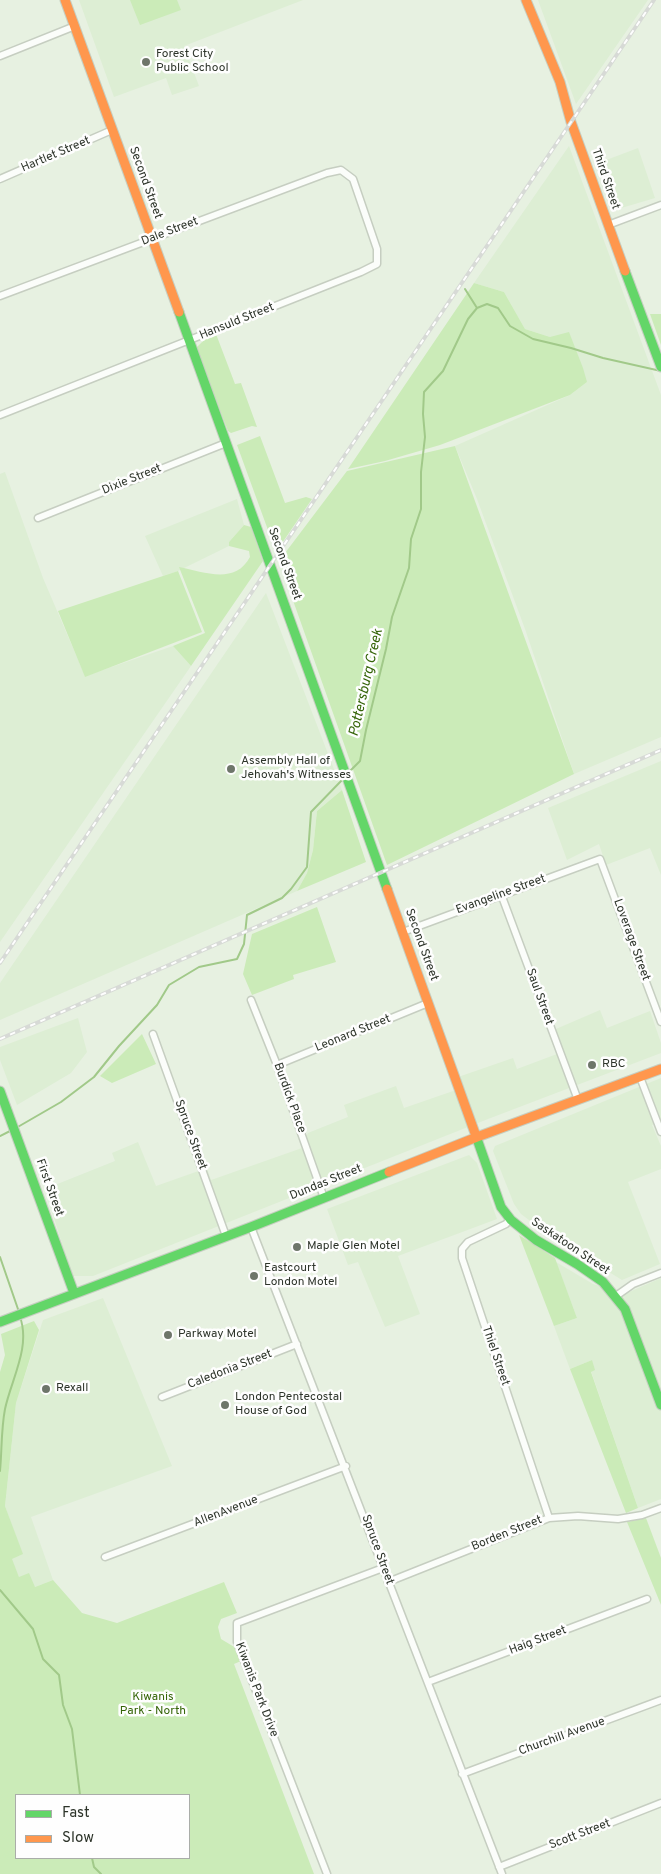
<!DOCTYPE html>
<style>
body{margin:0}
#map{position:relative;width:661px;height:1874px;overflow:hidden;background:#e7f1e1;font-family:Overpass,sans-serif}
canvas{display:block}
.legend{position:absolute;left:15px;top:1794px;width:175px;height:65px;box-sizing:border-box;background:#fefefe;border:1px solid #aaada9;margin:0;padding:6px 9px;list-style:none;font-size:15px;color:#2d342a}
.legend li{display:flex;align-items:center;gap:10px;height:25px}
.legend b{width:25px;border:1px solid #aaada9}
</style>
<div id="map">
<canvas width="661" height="1874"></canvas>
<ul class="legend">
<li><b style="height:6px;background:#63d668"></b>Fast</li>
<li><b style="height:6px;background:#ff974d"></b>Slow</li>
</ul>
</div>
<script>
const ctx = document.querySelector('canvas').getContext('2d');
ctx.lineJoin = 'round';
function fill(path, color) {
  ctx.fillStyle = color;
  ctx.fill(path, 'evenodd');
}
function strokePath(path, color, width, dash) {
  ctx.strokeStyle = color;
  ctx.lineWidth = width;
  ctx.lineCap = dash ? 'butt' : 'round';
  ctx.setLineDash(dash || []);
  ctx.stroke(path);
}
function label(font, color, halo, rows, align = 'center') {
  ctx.font = font + ' Overpass,sans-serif';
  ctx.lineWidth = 5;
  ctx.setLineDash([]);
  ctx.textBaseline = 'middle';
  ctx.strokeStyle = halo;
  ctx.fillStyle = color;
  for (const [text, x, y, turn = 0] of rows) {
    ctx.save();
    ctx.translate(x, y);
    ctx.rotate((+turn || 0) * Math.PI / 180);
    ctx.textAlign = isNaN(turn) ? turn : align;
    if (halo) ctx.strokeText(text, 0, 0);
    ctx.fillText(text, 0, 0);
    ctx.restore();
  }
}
fill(new Path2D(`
 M79 0H303L184 46 199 86 172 95 166 78 114 97Z
 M538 0H648L576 104Z
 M569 146 661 395V737L574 774 525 629 477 499 455 446 570 395 587 382 550 337 525 329 504 292 474 283Z
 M638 148 655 198 618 209 601 162Z
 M5 472 43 578 85 676 173 646 191 666 0 942V474Z
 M237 499 244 525 229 542V546L178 571 163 576 145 536Z
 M266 593 342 790 317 811 313 850 307 873 297 891 0 1020V983Z
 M661 761V875L650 848 606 865 599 844 567 860 548 808Z
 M600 1010 607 1028 650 1011 661 1043V1053L488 1119 93 1276H72L45 1189 115 1161 112 1153 138 1142 156 1186 207 1168 211 1180 214 1179 302 1148 308 1133 348 1117 344 1105 396 1086 404 1108 456 1090 461 1076 513 1058 517 1069 557 1054 549 1032Z
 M78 1018 87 1052 71 1073 17 1105 0 1060V1047Z
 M661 1078V1120L652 1125 661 1146V1169L628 1182 660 1264 622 1280 549 1235 521 1214 514 1204 493 1151 495 1146Z
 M469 1155 477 1163 497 1219 398 1256 420 1314 385 1327 358 1262 348 1265 327 1209Z
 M556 1262 593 1284 627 1293 661 1278V1499L638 1508 591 1371 592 1360 570 1369 554 1326 577 1318Z
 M103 1298 172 1466 31 1517 53 1580 35 1587 19 1577 11 1559 22 1554 5 1506 16 1403 43 1320Z`), '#ddeed4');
fill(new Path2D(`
 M130 0H177L181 10 140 25Z
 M474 283 504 292 525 329 550 337 569 332 583 368 587 382 570 395 440 445 385 461 348 469Z
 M650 314H661V345Z
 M216 334 235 384 241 383 257 427 252 426 231 433 228 431 196 348 206 338Z
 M260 436 285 503 306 497 312 499 276 552 237 445Z
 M455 446 574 774 387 865 279 561 347 471Z
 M244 525 251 527 263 561 191 666 173 646 205 633 179 567C204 572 235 585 250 557L249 551 229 546V542Z
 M178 571 202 632 85 677 58 611Z
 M342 790 366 862 297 891 307 873 313 850 317 811Z
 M317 907 336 962 293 975 294 979 252 995 243 974 252 934Z
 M142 1034 156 1064 112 1083 100 1076Z
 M519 1235 555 1258 577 1318 554 1326Z
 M34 1321 39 1330 16 1403 5 1506 23 1554 12 1559 19 1577 29 1573 35 1587 53 1580 82 1613 117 1623 224 1582 237 1613 221 1619 218 1627 221 1639 236 1648 241 1661 234 1664 314 1874H0V1372L5 1355 1 1334ZM16 1795H189V1858H16Z
 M592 1360 595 1370 591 1372 638 1508 626 1513 570 1369Z
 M646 1518 661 1558V1605L627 1522Z`), '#cbebb8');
strokePath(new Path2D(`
 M465 289 477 308
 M348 773 360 761 366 730 386 649 392 617 409 568 411 539 421 509V472L425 437 423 414 424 392 443 371 468 319 477 308 487 304 498 308 510 326 533 339 571 348 603 358 661 371
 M16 1128 61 1102 94 1077 119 1046 157 1005 169 985 199 967 237 959 244 944 247 915 282 898 291 889 307 867 311 812 343 779
 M0 1136 12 1130
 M0 1257 19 1312
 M0 1471C2 1450 1 1430 5 1409 11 1380 31 1347 20 1317
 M0 1590 33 1629 43 1659 59 1675 63 1705 72 1729 80 1795
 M92 1858 94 1867 101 1874`), '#a1c989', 2);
const street = new Path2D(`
 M0 56 75 26
 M0 179 112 130
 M608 225 661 205
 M0 296 327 173 341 170 353 179 377 249V264L361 272 0 415
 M38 518 226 443
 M501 894 578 1100
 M403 932 600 859 661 1022
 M251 1000 277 1065 324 1198
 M153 1034 226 1236
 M277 1065 428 1003
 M640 1077 661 1132
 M510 1219 506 1224 468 1242 462 1249V1258L549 1518
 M251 1227C336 1442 419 1658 502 1874
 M616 1296 633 1284 661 1273
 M162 1397 297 1344
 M105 1557 346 1466
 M388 1582 549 1518 578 1516 618 1519 642 1515 661 1508
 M428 1682 647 1599
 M462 1774 661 1700
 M499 1867 661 1803
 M327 1874 237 1642V1623L383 1568`);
const fast = new Path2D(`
 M625 271 661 367
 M179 312 387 889
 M0 1091 74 1293
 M476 1136 501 1207 511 1220 536 1240 577 1264 603 1282 625 1309 661 1405
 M0 1322 251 1227 389 1172`);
const slow = new Path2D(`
 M65 0 179 312
 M526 0 560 82 571 122 625 271
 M387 889 476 1136
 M389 1172 477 1137 661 1069`);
strokePath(street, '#c6cec1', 9);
strokePath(fast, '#c6cec1', 11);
strokePath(slow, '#c6cec1', 11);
strokePath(street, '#fbfdfa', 6);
strokePath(fast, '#63d668', 9);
strokePath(slow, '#ff974d', 9);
const rail = new Path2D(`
 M0 963 654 0
 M0 1039 661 750`);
strokePath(rail, '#d7dad6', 4);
strokePath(rail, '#fefefe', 2, [5.5]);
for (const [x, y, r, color] of [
 [146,62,5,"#6e766a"],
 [231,769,5,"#6e766a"],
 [592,1065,5,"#6e766a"],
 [297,1247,5,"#6e766a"],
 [254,1276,5,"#6e766a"],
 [168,1335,5,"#6e766a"],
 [46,1389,5,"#6e766a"],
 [225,1405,5,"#6e766a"]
]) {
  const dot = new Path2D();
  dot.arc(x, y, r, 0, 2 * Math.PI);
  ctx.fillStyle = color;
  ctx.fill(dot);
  strokePath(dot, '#fefefe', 2);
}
label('12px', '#2d342a', '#fefefe', [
 ["Forest City",156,55],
 ["Public School",156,69],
 ["Assembly Hall of",241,762],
 ["Jehovah's Witnesses",241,776],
 ["RBC",602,1065],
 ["Maple Glen Motel",307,1247],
 ["Eastcourt",264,1269],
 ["London Motel",264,1283],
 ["Parkway Motel",178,1335],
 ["Rexall",56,1389],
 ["London Pentecostal",235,1398],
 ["House of God",235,1412]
], 'left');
label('12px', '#2d342a', '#fefefe', [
 ["Hartlet Street",56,155,-23],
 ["Third Street",605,179,71],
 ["Second Street",145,183,70],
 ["Dale Street",170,232,-21],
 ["Hansuld Street",237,322,-22],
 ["Dixie Street",132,480,-22],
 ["Second Street",284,564,70],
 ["Evangeline Street",501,895,-20],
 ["Loverage Street",631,940,70],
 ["Second Street",421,945,70],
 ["Saul Street",539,997,70],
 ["Leonard Street",353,1034,-22],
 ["Burdick Place",289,1098,70],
 ["Spruce Street",190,1135,70],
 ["Dundas Street",326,1183,-22],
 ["First Street",49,1188,70],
 ["Saskatoon Street",570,1247,34],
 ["Thiel Street",495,1356,71],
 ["Caledonia Street",230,1370,-21],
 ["AllenAvenue",226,1512,-21],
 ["Borden Street",507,1534,-22],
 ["Spruce Street",377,1550,70],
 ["Haig Street",538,1641,-21],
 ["Kiwanis Park Drive",256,1690,69],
 ["Churchill Avenue",562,1737,-20],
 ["Scott Street",580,1835,-21]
]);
label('12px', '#346406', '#fefefe', [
 ["Kiwanis",153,1698],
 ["Park - North",153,1712]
]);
label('italic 14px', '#346407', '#fefefe', [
 ["Pottersburg Creek",367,683,-77]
]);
</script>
